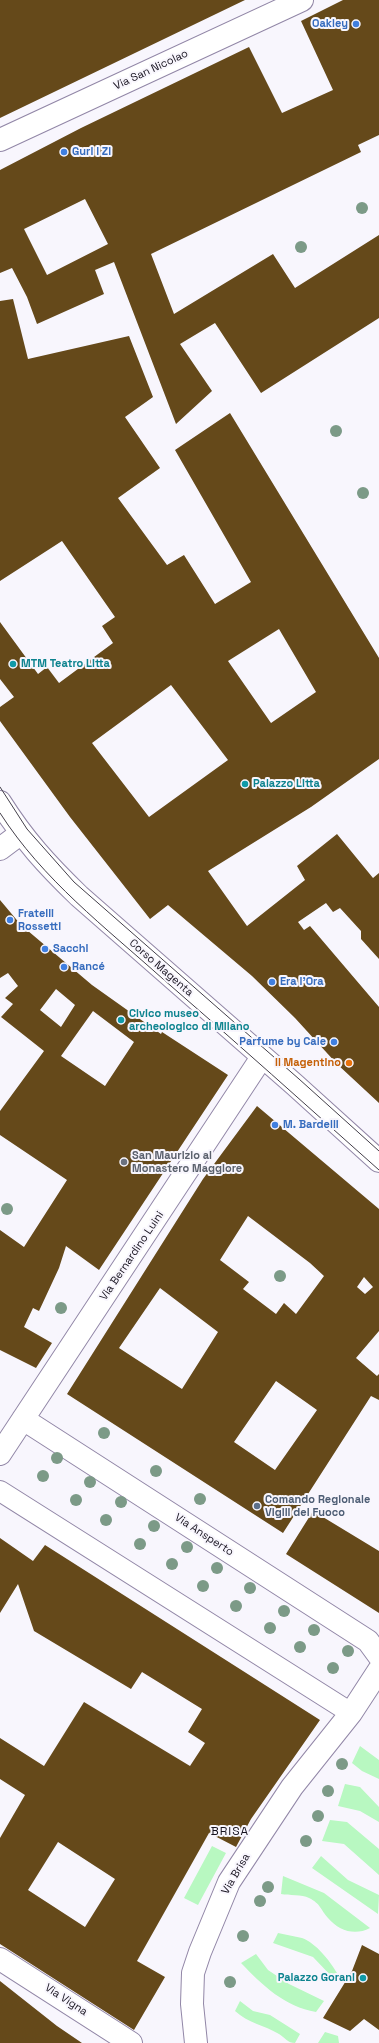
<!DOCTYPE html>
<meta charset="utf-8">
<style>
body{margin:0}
canvas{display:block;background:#f8f6fd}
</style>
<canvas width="379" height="2043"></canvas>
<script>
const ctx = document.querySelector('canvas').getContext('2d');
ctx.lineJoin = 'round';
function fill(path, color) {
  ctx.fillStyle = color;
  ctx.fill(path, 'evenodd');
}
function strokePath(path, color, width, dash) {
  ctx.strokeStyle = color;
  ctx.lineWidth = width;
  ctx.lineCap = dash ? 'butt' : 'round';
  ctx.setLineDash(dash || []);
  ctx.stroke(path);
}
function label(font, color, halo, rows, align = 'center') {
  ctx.font = font + ' "Space Grotesk",sans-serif';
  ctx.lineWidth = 4;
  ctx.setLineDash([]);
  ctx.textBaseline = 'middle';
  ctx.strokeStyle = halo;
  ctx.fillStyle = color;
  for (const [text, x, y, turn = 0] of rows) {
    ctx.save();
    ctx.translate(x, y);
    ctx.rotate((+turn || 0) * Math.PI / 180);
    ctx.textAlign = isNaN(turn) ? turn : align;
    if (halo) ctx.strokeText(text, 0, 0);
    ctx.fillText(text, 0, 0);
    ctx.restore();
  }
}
fill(new Path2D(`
 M360 1746 379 1760V1779L362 1771 352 1763Z
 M345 1784 360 1787 379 1807V1822L360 1811 338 1806Z
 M330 1820 347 1822 379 1849V1875L344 1844 322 1841Z
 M212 1846 226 1853 198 1905 184 1898Z
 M321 1856 348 1880 379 1895 378 1914 312 1868Z
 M283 1876 324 1893 370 1928C355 1936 339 1931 328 1918 320 1909 321 1904 309 1898 302 1894 289 1896 281 1894Z
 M278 1933C286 1935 294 1936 302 1938 316 1943 330 1961 337 1973L334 1979 313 1957 273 1943Z
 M256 1954 268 1970 289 1984 324 2001 316 2012C285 2007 262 1985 241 1963Z
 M240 2001 253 2011 270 2015 300 2034 295 2043C288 2043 285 2038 279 2034 264 2025 248 2023 235 2011Z
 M325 2032 338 2036 339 2043H318Z`), '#b8f8c1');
fill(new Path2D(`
 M0 0H245L0 118Z
 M343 0H379V135L358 145 361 152 151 254 174 314 273 254 295 288 379 235V318L261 393 215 323 180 344 212 391 176 424 114 262 95 270 104 294 37 324 27 297 12 268 0 273V170L81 128 249 47 282 113 333 90 301 21ZM85 199 108 244 47 275 24 229Z
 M13 299 28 359 129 336 153 397 125 417 160 468 118 498 167 565 184 555 215 604 251 582 175 450 230 413 379 658V759L311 807 208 871 247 926 305 880 297 866 337 834 373 878 379 873V959L361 939V931L340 908 333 912 326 903 298 922 304 930 310 926 379 1007V1103L337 1064 295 1018 252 976 168 905 150 919 70 817 0 721V707L14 697 0 679V622L38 674 47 667 59 683 113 643 102 626 115 617 62 541 0 581V301ZM279 629 316 692 271 723 228 661ZM171 685 228 760 149 817 92 743Z
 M0 900 21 925 92 985 161 1034 162 1032 228 1075 99 1270 66 1246 59 1268 39 1311 33 1308 24 1327 52 1343 36 1368 0 1350V1230L24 1247 67 1180 0 1135V1111L44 1051 1 1017 13 1004 5 998 18 986 8 973 0 978ZM56 989 75 1005 61 1027 40 1010ZM93 1011 134 1042 105 1086 61 1056Z
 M257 1106 379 1209V1331L356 1358 377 1376 379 1374V1400L371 1396 283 1533 67 1394 203 1179ZM248 1216 310 1263 324 1276 296 1314 284 1303 276 1314 243 1289 249 1282 220 1260ZM364 1277 373 1287 365 1294 357 1287ZM160 1288 218 1332 182 1389 119 1348ZM276 1381 317 1410 275 1470 234 1442Z
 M313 1511 379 1551V1613L286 1554Z
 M0 1538 33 1561 45 1545 320 1720 251 1819 236 1847 209 1833 137 1961 165 1977 134 2030 0 1944V1838L25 1795 0 1779V1738L44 1766 84 1702 190 1766 205 1743 188 1732 202 1709 142 1672 131 1689 34 1631 18 1584 0 1613ZM58 1842 115 1879 85 1927 28 1890Z
 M362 1945 379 1954V2030L364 2019 350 2031 323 2018 352 1971Z
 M0 1981 57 2026 82 2043H0Z`), '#65491a');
const pedestrian = new Path2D(`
 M0 1491 351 1713`);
const minor = new Path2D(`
 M0 140 302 0
 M0 802C24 840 47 865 79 896L295 1085 379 1161
 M0 849 20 834
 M23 1419 368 1641 379 1656
 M0 1454 262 1057
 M0 1959 131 2043
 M196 2043 192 2004 193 1973 200 1952 229 1882 292 1787 351 1713 379 1670`);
strokePath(pedestrian, '#9287a7', 22);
strokePath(minor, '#9287a7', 24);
strokePath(pedestrian, '#fff', 20);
strokePath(minor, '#fff', 22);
strokePath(new Path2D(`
 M0 787 27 829 74 882 299 1079 379 1151
 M0 813C43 880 105 927 163 979 236 1042 307 1106 379 1170`), '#44404b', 1);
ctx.fillStyle = '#7c9a87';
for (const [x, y] of [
 [362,208],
 [301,247],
 [336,431],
 [363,493],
 [7,1209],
 [280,1276],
 [61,1308],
 [104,1433],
 [57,1458],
 [156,1471],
 [43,1476],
 [90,1482],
 [200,1499],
 [76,1500],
 [121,1502],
 [106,1520],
 [154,1526],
 [140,1544],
 [187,1547],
 [172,1564],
 [217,1568],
 [203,1586],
 [250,1588],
 [236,1606],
 [284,1611],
 [270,1628],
 [314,1630],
 [300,1647],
 [348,1651],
 [333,1668],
 [342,1764],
 [328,1791],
 [318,1816],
 [306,1841],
 [268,1887],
 [260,1901],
 [243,1936],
 [230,1982]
]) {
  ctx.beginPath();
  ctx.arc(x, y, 6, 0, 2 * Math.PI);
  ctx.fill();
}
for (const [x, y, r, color] of [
 [356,24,4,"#3f7fe0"],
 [64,152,4,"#3f7fe0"],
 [13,664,4,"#0f9aa8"],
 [245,784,4,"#0f9aa8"],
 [10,920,4,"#3f7fe0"],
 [45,949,4,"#3f7fe0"],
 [64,967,4,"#3f7fe0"],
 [272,982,4,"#3f7fe0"],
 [121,1020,4,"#0f9aa8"],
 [334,1042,4,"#3f7fe0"],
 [349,1063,4,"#e8710a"],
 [275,1125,4,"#3f7fe0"],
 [124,1162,4,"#6b7280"],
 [257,1506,4,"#5c6f8a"],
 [363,1978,4,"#0f9aa8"]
]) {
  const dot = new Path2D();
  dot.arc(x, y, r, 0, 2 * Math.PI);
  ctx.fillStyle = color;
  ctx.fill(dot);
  strokePath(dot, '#f8f6fd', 1.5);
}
label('bold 11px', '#366cbe', '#f8f6fd', [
 ["Oakley",348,24,"right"],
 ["Guri I Zi",72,152],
 ["Fratelli",18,914],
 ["Rossetti",18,927],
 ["Sacchi",53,949],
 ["Rancé",72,967],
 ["Era l'Ora",280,982],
 ["Parfume by Cale",326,1042,"right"],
 ["M. Bardelli",283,1125]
], 'left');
label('11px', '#17131f', '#f8f6fd', [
 ["Via San Nicolao",151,70,-25],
 ["Corso Magenta",161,968,41],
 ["Via Bernardino Luini",132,1256,-56],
 ["Via Ansperto",204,1535,33],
 ["Via Brisa",236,1874,-60],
 ["Via Vigna",66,2000,33]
]);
label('bold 11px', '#0d838f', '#f8f6fd', [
 ["MTM Teatro Litta",21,664],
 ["Palazzo Litta",253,784],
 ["Civico museo",129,1014],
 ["archeologico di Milano",129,1027],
 ["Palazzo Gorani",355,1978,"right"]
], 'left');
label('bold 11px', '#c56008', '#f8f6fd', [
 ["Il Magentino",341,1063]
], 'right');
label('bold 11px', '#5b616d', '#f8f6fd', [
 ["San Maurizio al",132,1156],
 ["Monastero Maggiore",132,1169]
], 'left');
label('bold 11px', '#4e5e75', '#f8f6fd', [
 ["Comando Regionale",265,1500],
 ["Vigili del Fuoco",265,1513]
], 'left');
ctx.letterSpacing = '1px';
label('12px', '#17131f', '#f8f6fd', [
 ["BRISA",230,1832]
]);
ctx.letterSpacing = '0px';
</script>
